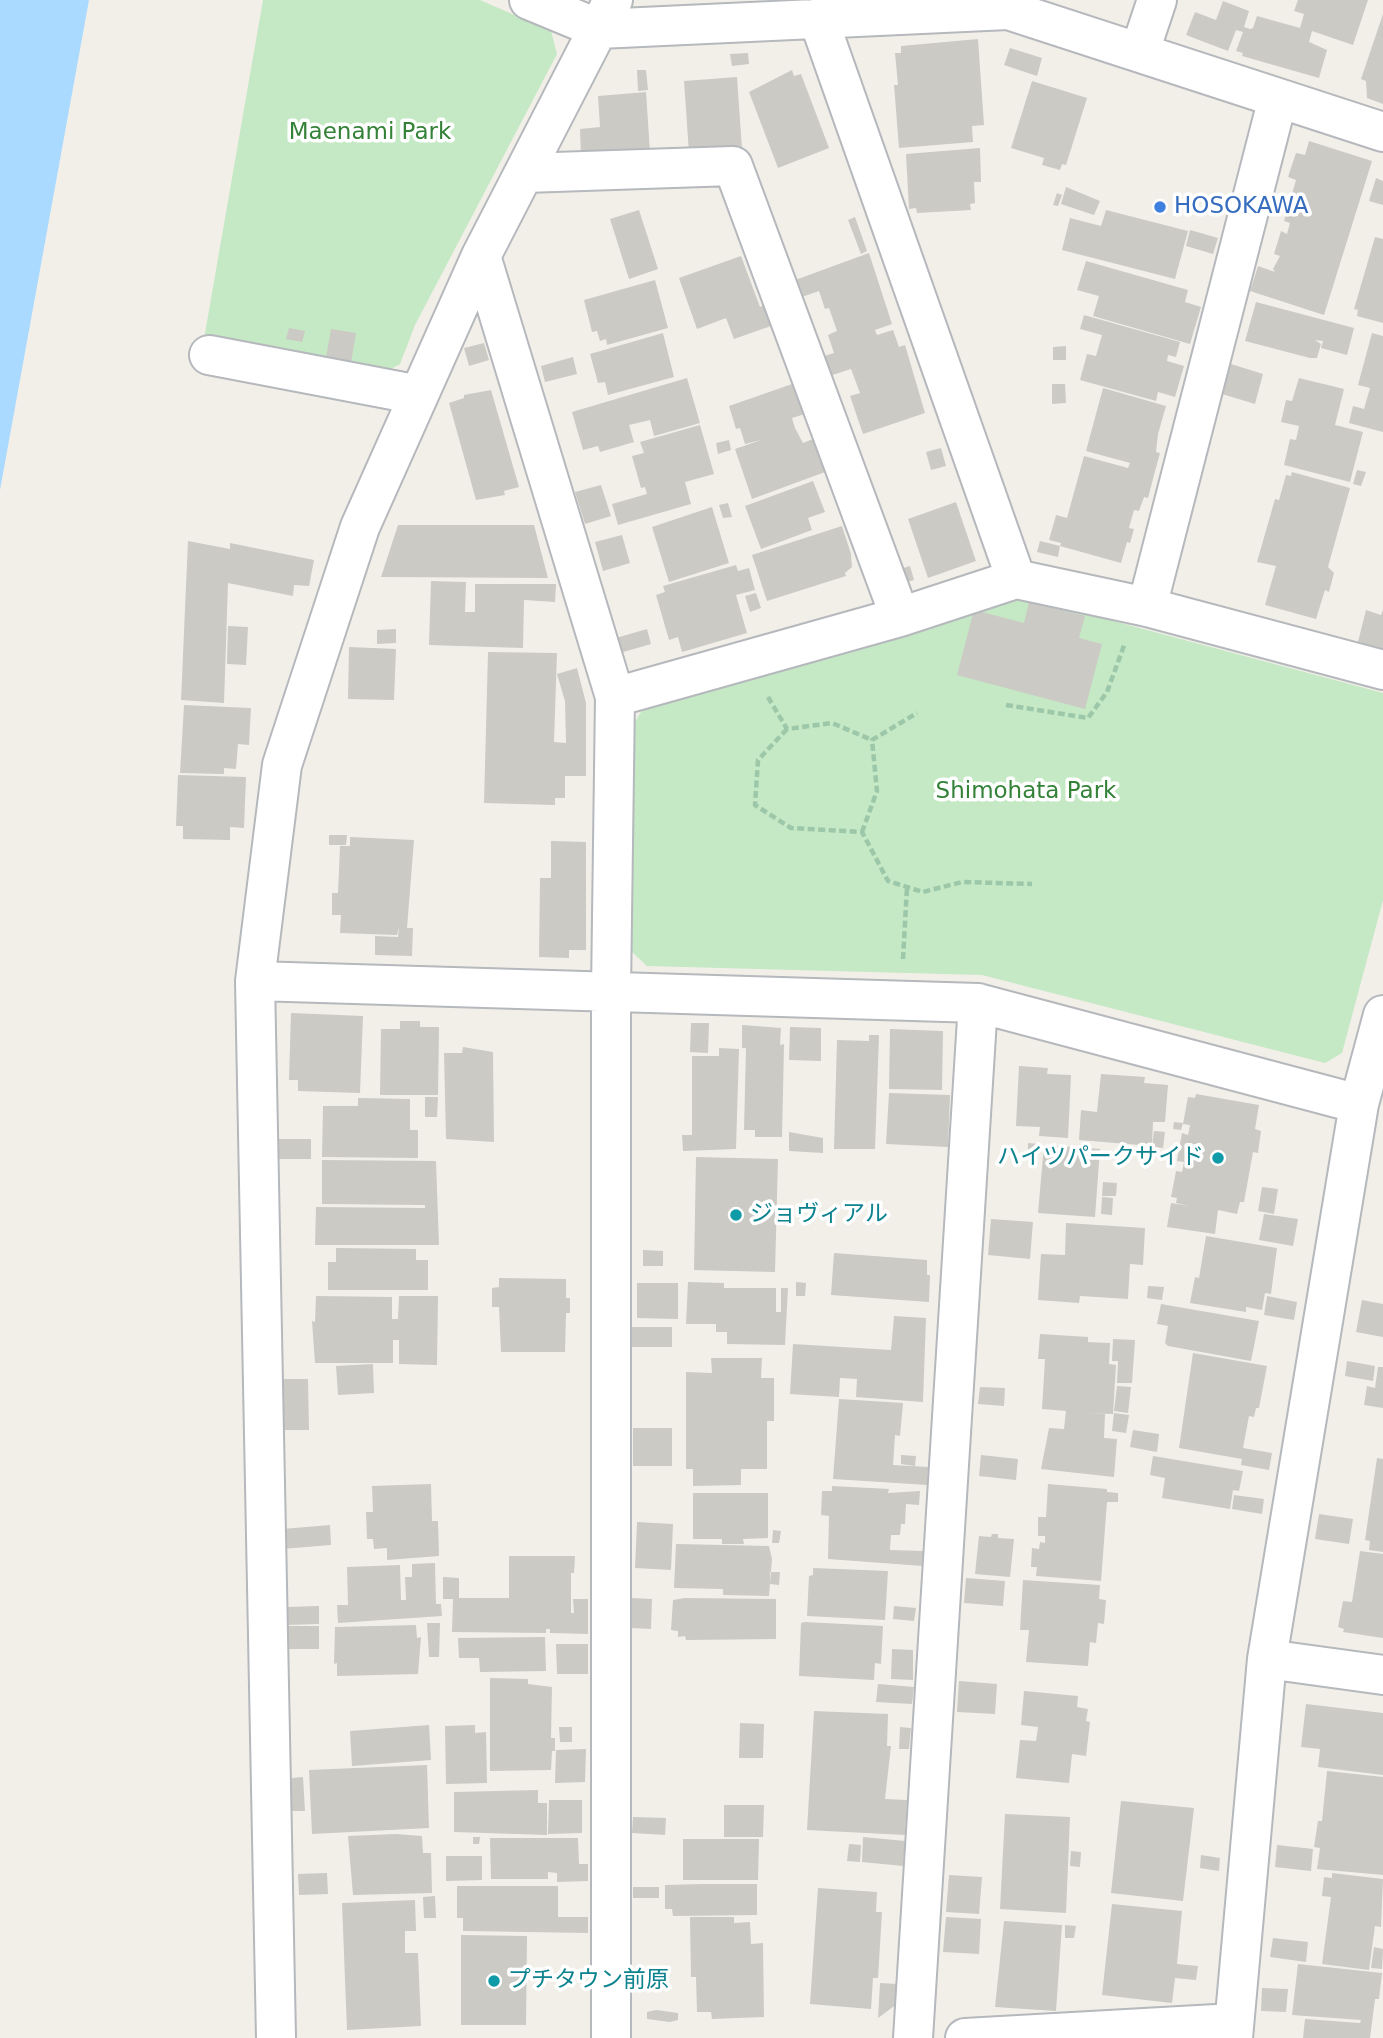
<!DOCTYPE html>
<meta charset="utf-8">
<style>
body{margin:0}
canvas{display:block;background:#f1efe8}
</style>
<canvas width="1383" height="2038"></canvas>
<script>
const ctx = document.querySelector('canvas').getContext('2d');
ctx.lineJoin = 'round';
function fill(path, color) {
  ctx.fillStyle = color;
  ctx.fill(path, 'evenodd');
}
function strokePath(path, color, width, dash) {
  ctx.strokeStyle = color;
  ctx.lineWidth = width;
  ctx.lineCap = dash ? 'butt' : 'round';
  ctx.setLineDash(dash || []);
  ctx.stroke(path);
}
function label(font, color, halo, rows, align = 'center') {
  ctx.font = font + ' "DejaVu Sans","Noto Sans JP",sans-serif';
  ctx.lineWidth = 7;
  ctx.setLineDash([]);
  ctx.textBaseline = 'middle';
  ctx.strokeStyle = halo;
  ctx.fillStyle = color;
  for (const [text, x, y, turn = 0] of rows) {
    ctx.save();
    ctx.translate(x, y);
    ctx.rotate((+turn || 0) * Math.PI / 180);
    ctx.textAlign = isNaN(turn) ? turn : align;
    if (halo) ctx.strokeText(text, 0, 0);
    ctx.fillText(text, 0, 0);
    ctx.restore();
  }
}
fill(new Path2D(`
 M263 0H480L551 31 557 54 415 325 400 364 382 374 204 339Z
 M1012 594 1383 693V900L1342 1053 1325 1063 982 975 647 966 632 952 629 731 643 709Z`), '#c5e8c5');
fill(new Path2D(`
 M0 0H89L0 490Z`), '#aadaff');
fill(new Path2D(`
 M1298 0H1368L1353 45 1312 31 1309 42 1327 50 1319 78 1242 56 1243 53 1236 51 1243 32 1236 30 1228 51 1186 35 1195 12 1216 20 1223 1 1249 11 1244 27 1250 29 1253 28 1257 16 1300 28 1304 14 1294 11Z
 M1383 14V104L1367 98 1366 81 1361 79Z
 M978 39 984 125 972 126 973 142 899 148 894 85H898L895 53H901V46Z
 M1010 48 1042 58 1037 76 1004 65Z
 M748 53 749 64 732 66 730 54Z
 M637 70H646L648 90 638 91Z
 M792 70 794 76 801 74 829 148 778 168 749 92Z
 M737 77 742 149 689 153 684 81Z
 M1032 81 1087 98 1066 165 1062 164 1060 170 1042 165 1044 158 1011 148Z
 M646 92 650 152 581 156 580 129 600 127 598 96Z
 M1309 141 1372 161 1324 315 1250 291 1258 266 1275 272 1273 269 1280 256 1274 254 1281 231 1287 234 1290 223 1284 221 1296 180 1288 177 1296 153 1305 155Z
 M980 148 981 182H974L975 203 970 204 971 210 917 213 916 208 909 209 906 154Z
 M1376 178 1383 181V205L1369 201Z
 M1066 187 1100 201 1094 215 1061 204Z
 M1057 193 1062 195 1058 206 1053 205Z
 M639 210 658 269 629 279 610 219Z
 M1106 210 1188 231 1175 279 1062 250 1070 218 1101 226Z
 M855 217 867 251 861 254 848 220Z
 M1190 230 1218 238 1213 254 1186 246Z
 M1375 237 1383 239V323L1357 316 1358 310 1354 309Z
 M869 253 892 324 875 330 877 335 893 330 899 347 905 345 925 413 863 434 850 396 860 393 851 369 820 379 814 359 834 353 828 335 837 331 829 308 825 309 819 291 793 300 787 283Z
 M741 256 760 307 764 305 771 326 734 339 726 318 697 329 679 278Z
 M1086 261 1188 290 1185 302 1201 307 1190 344 1093 316 1099 296 1077 290Z
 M655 280 668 328 607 345 606 339 600 341 597 331 592 332 584 300Z
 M1256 302 1354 328 1347 355 1321 348 1323 341 1315 340 1321 344 1317 358H1310L1245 341Z
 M1084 315 1180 342 1176 357 1168 355 1167 361 1184 366 1175 397 1158 392 1156 401 1080 380 1087 354 1096 356 1102 335 1080 329Z
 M289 328 305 331 302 342 286 339Z
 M331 329 356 333 351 363 326 358Z
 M663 333 674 377 608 395 605 382 598 383 590 354Z
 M1372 333 1383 336V432L1349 423 1353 406 1364 409 1370 388 1358 385Z
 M484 343 489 360 469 366 464 348Z
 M1066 346V360H1053V347Z
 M573 357 577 374 545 382 541 366Z
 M1231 364 1263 374 1255 404 1222 394Z
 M687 378 700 423 654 436 650 420 629 425 634 442 600 452 598 446 583 450 572 412Z
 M1299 378 1344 389 1335 425 1363 432 1350 482 1284 465 1290 439 1296 440 1299 426 1281 422 1286 400 1292 401Z
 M795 383 805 414 792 418 795 428 803 443 813 439 825 472 752 499 735 449 761 440 745 444 740 428 736 429 729 406Z
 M1052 384H1065L1066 403 1052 404Z
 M1103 388 1166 406 1158 434 1156 452 1160 453 1154 475 1148 498 1144 497 1139 511 1134 510 1129 528 1134 529 1130 543 1127 542 1121 563 1060 546 1058 557 1037 552 1040 541 1060 546 1061 543 1049 540 1056 515 1067 518 1084 456 1128 468 1130 463 1086 451Z
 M491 390 519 487 504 491 505 495 476 500 449 403 464 398V395Z
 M700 425 714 474 685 482 691 504 618 525 612 504 647 494 645 487 641 488 632 456 644 453 640 442Z
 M729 440 731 450 718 454 716 443Z
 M941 448 946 466 931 470 926 452Z
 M1357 470 1366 472 1361 486 1353 484Z
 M1292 472 1350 488 1328 567 1334 573 1329 592 1325 590 1316 619 1265 605 1276 566 1257 562 1275 499 1279 500 1286 475 1291 476Z
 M813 481 825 512 808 518 812 530 761 549 745 506Z
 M601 485 611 516 585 524 575 492Z
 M956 502 976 561 928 578 908 519Z
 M728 503 732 517 723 518 719 505Z
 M712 507 729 563 669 582 652 527Z
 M398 525H534L548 578 381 577Z
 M842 526 851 554 852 567 845 573 846 576 767 601 752 555Z
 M622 535 630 563 603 571 595 542Z
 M188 541 230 549V543L314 560 309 586 294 585 293 596 228 583 224 703 181 700Z
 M736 565 738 571 749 568 755 590 736 595 747 633 682 652 678 637 669 640 656 595 665 592 663 586Z
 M910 566 914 580 896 585 891 572Z
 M431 581 466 582 465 612H475V584H556L555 602 524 600 523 648 429 645Z
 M756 593 761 608 750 612 745 596Z
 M1029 602 1085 616 1079 638 1102 644 1085 709 957 675 974 610 1024 623Z
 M1366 610 1381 615 1383 610V649L1358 642Z
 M228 626 248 627 246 665 227 664Z
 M396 629V643L377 644V630Z
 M647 629 651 644 620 653 616 638Z
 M349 647 396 649 394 700 348 699Z
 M488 652 557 653 554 742 566 743 565 701 557 674 577 668 586 703V776H565V798H555V805L484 803Z
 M184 705 251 708 249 745 238 744 236 769 224 768V774L180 773Z
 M178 775 246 777 244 828 230 827V840L183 839V826H176Z
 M329 835H347L346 845H329Z
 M350 837 414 840 407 928H413L412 956 375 955V936L398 937 399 926 397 935 340 933 341 915H332V893H338L340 846H350Z
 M551 841 586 842V950H569V958L539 957 540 878H551Z
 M291 1013 363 1016 360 1093 298 1091V1080H289Z
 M400 1021H420V1027H439L438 1095H380L381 1029H400Z
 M691 1023H709L708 1053 690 1052Z
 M742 1025 781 1028 780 1045 784 1044 782 1137H755V1130H744L746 1048H742Z
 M790 1027 821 1028V1061L789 1060Z
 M890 1029 943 1031 942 1090 889 1089Z
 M869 1035H879L875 1149H834L837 1040 869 1041Z
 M463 1047 493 1052 494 1142 446 1139 444 1053H462Z
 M719 1048 739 1049 736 1149 683 1151 682 1135H692V1056H719Z
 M1019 1066 1048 1068 1047 1074 1071 1075 1068 1138 1039 1136 1040 1127 1016 1126Z
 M1101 1074 1145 1077 1144 1083 1168 1085 1165 1122H1153L1152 1146 1079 1140 1081 1110 1097 1112Z
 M889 1093 950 1095 948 1147 886 1144Z
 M1196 1094 1259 1105 1255 1129 1261 1131 1258 1153 1253 1152 1244 1202H1240L1237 1214 1218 1210 1215 1234 1167 1227 1171 1203 1189 1206 1176 1203 1177 1198 1171 1197 1176 1171 1182 1172 1184 1162 1177 1161 1182 1133 1188 1135 1190 1125 1183 1124 1188 1097 1195 1098Z
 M425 1097H438L437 1117H425Z
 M358 1098 410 1099V1130H418V1158L322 1157 323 1106H358Z
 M1174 1122 1183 1123 1181 1130 1173 1129Z
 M1154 1131 1165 1132 1163 1148 1152 1147Z
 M789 1132 823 1138V1153L789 1151Z
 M279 1139H311V1159H278Z
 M1028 1143 1039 1144V1153L1028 1152Z
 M1044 1145 1100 1149 1095 1217 1038 1213Z
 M696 1157 778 1159 775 1272 694 1270Z
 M322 1160 436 1161 439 1245H315L316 1207 425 1208V1205L322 1204Z
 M1103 1182 1117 1183 1116 1196H1102Z
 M1262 1187 1278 1189 1274 1214 1258 1211Z
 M1102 1197 1113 1198 1112 1215 1101 1214Z
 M1264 1214 1298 1219 1293 1246 1259 1240Z
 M991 1219 1033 1222 1030 1259 988 1255Z
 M1066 1223 1145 1228 1143 1265 1130 1264 1128 1299 1080 1296 1079 1303 1038 1300 1041 1254 1065 1255Z
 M1206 1236 1277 1248 1271 1294 1265 1293 1262 1310 1246 1307V1312L1190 1303 1195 1277 1199 1278Z
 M336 1248 416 1249V1260H428V1290H328V1262H336Z
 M643 1250 663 1251V1266H643Z
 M834 1253 927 1260V1275H930L929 1302 831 1295Z
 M499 1278 566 1279V1298H570V1313H566L565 1352H501L499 1307H492V1288L499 1287Z
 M688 1282 724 1283V1288H776V1312H781V1288H788L785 1345 727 1344V1332H716V1324H686Z
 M796 1282 806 1283 805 1296H796Z
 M637 1283H678V1319L637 1318Z
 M1148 1286 1164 1287 1162 1300 1147 1298Z
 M316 1296 392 1297V1319H398L399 1296H438L437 1365 399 1364V1340H393V1363H315L312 1321 315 1322Z
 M1267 1296 1297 1302 1294 1320 1264 1315Z
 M1362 1300 1383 1304V1337L1356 1332Z
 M1161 1304 1259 1321 1251 1361 1168 1346 1165 1343 1168 1326 1157 1324Z
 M894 1316 926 1318 923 1402 856 1397 857 1379 840 1378 839 1397 790 1394 793 1344 891 1350Z
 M631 1327H672V1347H632Z
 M1040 1334 1088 1337V1342L1110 1343 1109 1364 1116 1365 1113 1414 1083 1413 1105 1414 1104 1438 1117 1439 1114 1477 1041 1469 1049 1428 1064 1429 1066 1411 1042 1409 1045 1359H1038Z
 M1113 1339 1135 1340 1132 1383H1117L1118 1361H1112Z
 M1193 1353 1267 1366 1259 1408H1256L1254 1417 1249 1416 1243 1448 1272 1453 1269 1470 1241 1465 1242 1459 1179 1448Z
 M711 1358H762L761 1378H774V1421H767V1469H741V1485L693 1486V1469H686V1372L712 1373Z
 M1347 1361 1375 1366 1373 1381 1345 1376Z
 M373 1364 374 1393 338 1395 336 1366Z
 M1378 1367H1383V1408L1364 1405 1367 1386 1375 1388Z
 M279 1379H308L309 1430H279Z
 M1117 1386 1131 1387 1128 1413 1114 1411Z
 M980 1387 1005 1388 1004 1406 978 1404Z
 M839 1399 903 1403 900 1436 895 1435 893 1465 928 1467 927 1485 833 1479Z
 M1114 1413 1129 1415 1126 1433 1112 1431Z
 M633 1428H672V1466H633Z
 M1133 1430 1159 1434 1157 1452 1130 1447Z
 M901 1455 916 1456 915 1466 901 1464Z
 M981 1455 1018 1459 1016 1480 979 1476Z
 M1153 1456 1243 1471 1239 1491 1233 1490 1230 1509 1162 1498 1165 1478 1150 1475Z
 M1377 1458 1383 1459V1552L1369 1550 1370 1541 1365 1540Z
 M431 1484 432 1521H438L439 1556 387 1560V1548L374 1549 373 1539H367L366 1512H373L372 1486Z
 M1048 1484 1107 1489V1492L1118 1493V1502H1107L1101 1581 1036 1576 1037 1567H1031L1032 1548 1039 1549 1040 1542 1045 1543V1536H1038V1517H1046Z
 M832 1486 889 1489 888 1493 920 1491 919 1505 906 1504 905 1524H901L900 1535H891L890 1550 924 1551 923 1566 828 1559 829 1516 821 1515 822 1491H832Z
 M693 1493H768V1538L743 1539 744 1544H722V1539H693Z
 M1234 1495 1264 1499 1262 1514 1232 1509Z
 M1319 1514 1353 1519 1349 1544 1315 1539Z
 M637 1522 673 1524 671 1570 635 1568Z
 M330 1525 331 1545 282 1549V1529Z
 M773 1530 781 1531 779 1543H772Z
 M992 1534H998V1538L1014 1539 1010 1577 975 1574 979 1536 991 1537Z
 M676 1544 769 1546 772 1559 769 1596 723 1595V1589L674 1588Z
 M1360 1551 1383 1554V1638L1343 1632 1344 1629 1338 1627 1343 1601 1352 1602Z
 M509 1556H575L574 1573H571V1613H574L573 1599H588V1634L550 1633V1629H546V1633L452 1632 453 1599H443V1577L459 1578V1598H509Z
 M435 1563 436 1604H441L442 1616 338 1623 337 1605H348L347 1567 400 1565 401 1600H406L405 1577H412V1564Z
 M813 1568 888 1571 885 1620 807 1616 809 1576 813 1575Z
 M770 1572H780L779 1585 770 1584Z
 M966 1578 1005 1581 1003 1606 964 1603Z
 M1023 1580 1100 1585 1099 1599 1106 1600 1104 1624 1098 1623 1096 1643 1090 1642 1088 1666 1026 1662 1029 1630H1020Z
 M632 1598 652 1599 651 1629 631 1628Z
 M685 1598 776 1599V1639L686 1640 685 1636 678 1637V1631L671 1630 673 1600Z
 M319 1606V1624L286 1625V1607Z
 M894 1606 916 1608 914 1621 893 1619Z
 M805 1622 883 1626 881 1664 875 1663 874 1680 799 1676 801 1623Z
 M427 1623H440L439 1657H429Z
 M416 1625 417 1638 421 1637 418 1674 337 1676V1663L334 1664 335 1627Z
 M286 1626H319V1649H285Z
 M545 1637 546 1671 480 1672 479 1658H459L458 1638Z
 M556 1644H588V1674H557Z
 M892 1649 913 1650V1680L891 1679Z
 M490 1678 528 1679V1684L552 1687 551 1738H555V1751H552L551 1770 490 1771Z
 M959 1681 997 1684 995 1714 957 1712Z
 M878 1684 914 1687 912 1704 876 1702Z
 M1024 1691 1078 1696 1077 1707 1088 1709 1086 1721 1090 1722 1086 1756 1072 1754 1069 1783 1016 1778 1020 1740 1036 1741 1038 1727 1021 1725Z
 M1306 1704 1383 1713V1775L1318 1767 1320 1749 1301 1747Z
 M814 1711 888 1714 887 1746H891L885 1799 907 1800 905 1835 807 1830Z
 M740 1723 764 1724 763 1758H739Z
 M429 1725 431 1760 352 1766 350 1731Z
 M475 1725V1733L486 1732 487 1783 446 1784 445 1726Z
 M559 1727H572V1742H560Z
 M900 1727 911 1728 909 1749H899Z
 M586 1749 585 1782 555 1783 556 1750Z
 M427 1765 429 1828 312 1834 309 1770Z
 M1327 1771 1383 1777V1875L1317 1869 1320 1848 1314 1847 1318 1821H1322Z
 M303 1777 305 1811H292V1778Z
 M538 1790V1803H547V1835L454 1832V1792Z
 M549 1800H582V1833L548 1834Z
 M1121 1801 1194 1808 1183 1901 1111 1893Z
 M724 1805H764L763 1837H724Z
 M1005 1814 1070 1817 1066 1913 1000 1909Z
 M633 1817 666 1818 665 1835 632 1833Z
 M396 1834 422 1836 423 1853H431L432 1893 353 1895 348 1836Z
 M473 1837H480L479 1844H473Z
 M863 1837 905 1841 903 1866 862 1862Z
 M490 1838H578L579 1864H588V1881L557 1882V1873L548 1872V1879H491Z
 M683 1839H759L758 1880H683Z
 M849 1844 861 1845 860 1862 847 1861Z
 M1277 1845 1313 1849 1311 1871 1275 1867Z
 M1071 1851 1081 1852 1080 1867 1070 1866Z
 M1201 1855 1220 1858 1219 1871 1200 1868Z
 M446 1856H482V1880L446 1881Z
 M327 1873 328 1894 299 1895 298 1874Z
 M1332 1873 1383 1879 1381 1927 1375 1926 1369 1970 1322 1964 1331 1897 1322 1896 1324 1877 1332 1878Z
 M949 1875 982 1877 979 1914 946 1912Z
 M704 1884H757V1915L673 1916 672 1909H665V1885Z
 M457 1886H558V1917H588V1933L463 1931V1918H457Z
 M633 1887H659V1898H633Z
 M818 1888 877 1892 876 1912H882L878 1978H873L871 2009 810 2004Z
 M435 1896 436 1918H424L423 1897Z
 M415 1900 416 1931H405V1953H418L421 2026 347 2030 342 1903Z
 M1112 1904 1182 1911 1177 1964 1198 1966 1196 1980 1175 1978 1172 2003 1102 1995Z
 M690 1917H734V1923L750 1922 751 1944 763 1943 764 2017 712 2019 711 2012H697L696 1977H691Z
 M946 1917 981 1919 979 1954 943 1952Z
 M1004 1921 1062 1925 1056 2011 995 2007Z
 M1065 1925 1076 1926 1074 1938H1065Z
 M461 1935 527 1936 526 2025H461Z
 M1273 1938 1308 1942 1306 1962 1270 1957Z
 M1374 1947 1383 1949 1382 1969 1371 1968Z
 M1298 1964 1382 1973 1379 1999H1375L1370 2038H1303L1305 2019 1360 2023 1361 2020 1292 2015Z
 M880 1983 898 1984 897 2004 878 2018Z
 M1262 1988 1288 1989 1286 2012 1261 2011Z
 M656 2010 678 2013V2020L670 2022 647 2019V2012Z`), '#cccac5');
const street = new Path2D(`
 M529 0 599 29 1008 10 1383 132
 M818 18 1016 579
 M1140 51 1157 0
 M525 173 733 166 900 617
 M481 256 615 697 611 991V2038
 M209 355 419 395
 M1147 607 1278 98
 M615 697 900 617 1016 579 1147 607 1383 670
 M255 981 978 1003 1359 1104
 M1267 1659 1383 1675
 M276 2038 255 981 282 765 360 527 481 256 613 0
 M913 2038 978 1003
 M965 2038 1234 2023
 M1233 2038 1267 1659 1359 1104 1383 1015`);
strokePath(street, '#b5b8bc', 42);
strokePath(new Path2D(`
 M768 697 787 729 832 723 872 740
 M1006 705 1088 718 1107 692 1125 643
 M787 729 758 760 755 805 791 828 862 832 888 881 923 892 962 882 1032 884
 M862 832 877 791 872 740 917 713
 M903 959 907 887`), '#9cc7a9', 4.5, [7, 3.5]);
strokePath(street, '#fff', 38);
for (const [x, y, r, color] of [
 [1160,207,7,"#3f7fe0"],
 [1218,1158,7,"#0f9aa8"],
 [736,1215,7,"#0f9aa8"],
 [494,1981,7,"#0f9aa8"]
]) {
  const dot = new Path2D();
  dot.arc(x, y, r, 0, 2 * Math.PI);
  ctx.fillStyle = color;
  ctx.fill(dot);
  strokePath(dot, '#fff', 2.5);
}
label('23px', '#348238', '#fff', [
 ["Maenami Park",370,133],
 ["Shimohata Park",1026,792]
]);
label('23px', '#366cbe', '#fff', [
 ["HOSOKAWA",1174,207]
], 'left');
label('23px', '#0d838f', '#fff', [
 ["ハイツパークサイド",1204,1158,"right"],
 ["ジョヴィアル",750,1215],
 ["プチタウン前原",508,1981]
], 'left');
</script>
